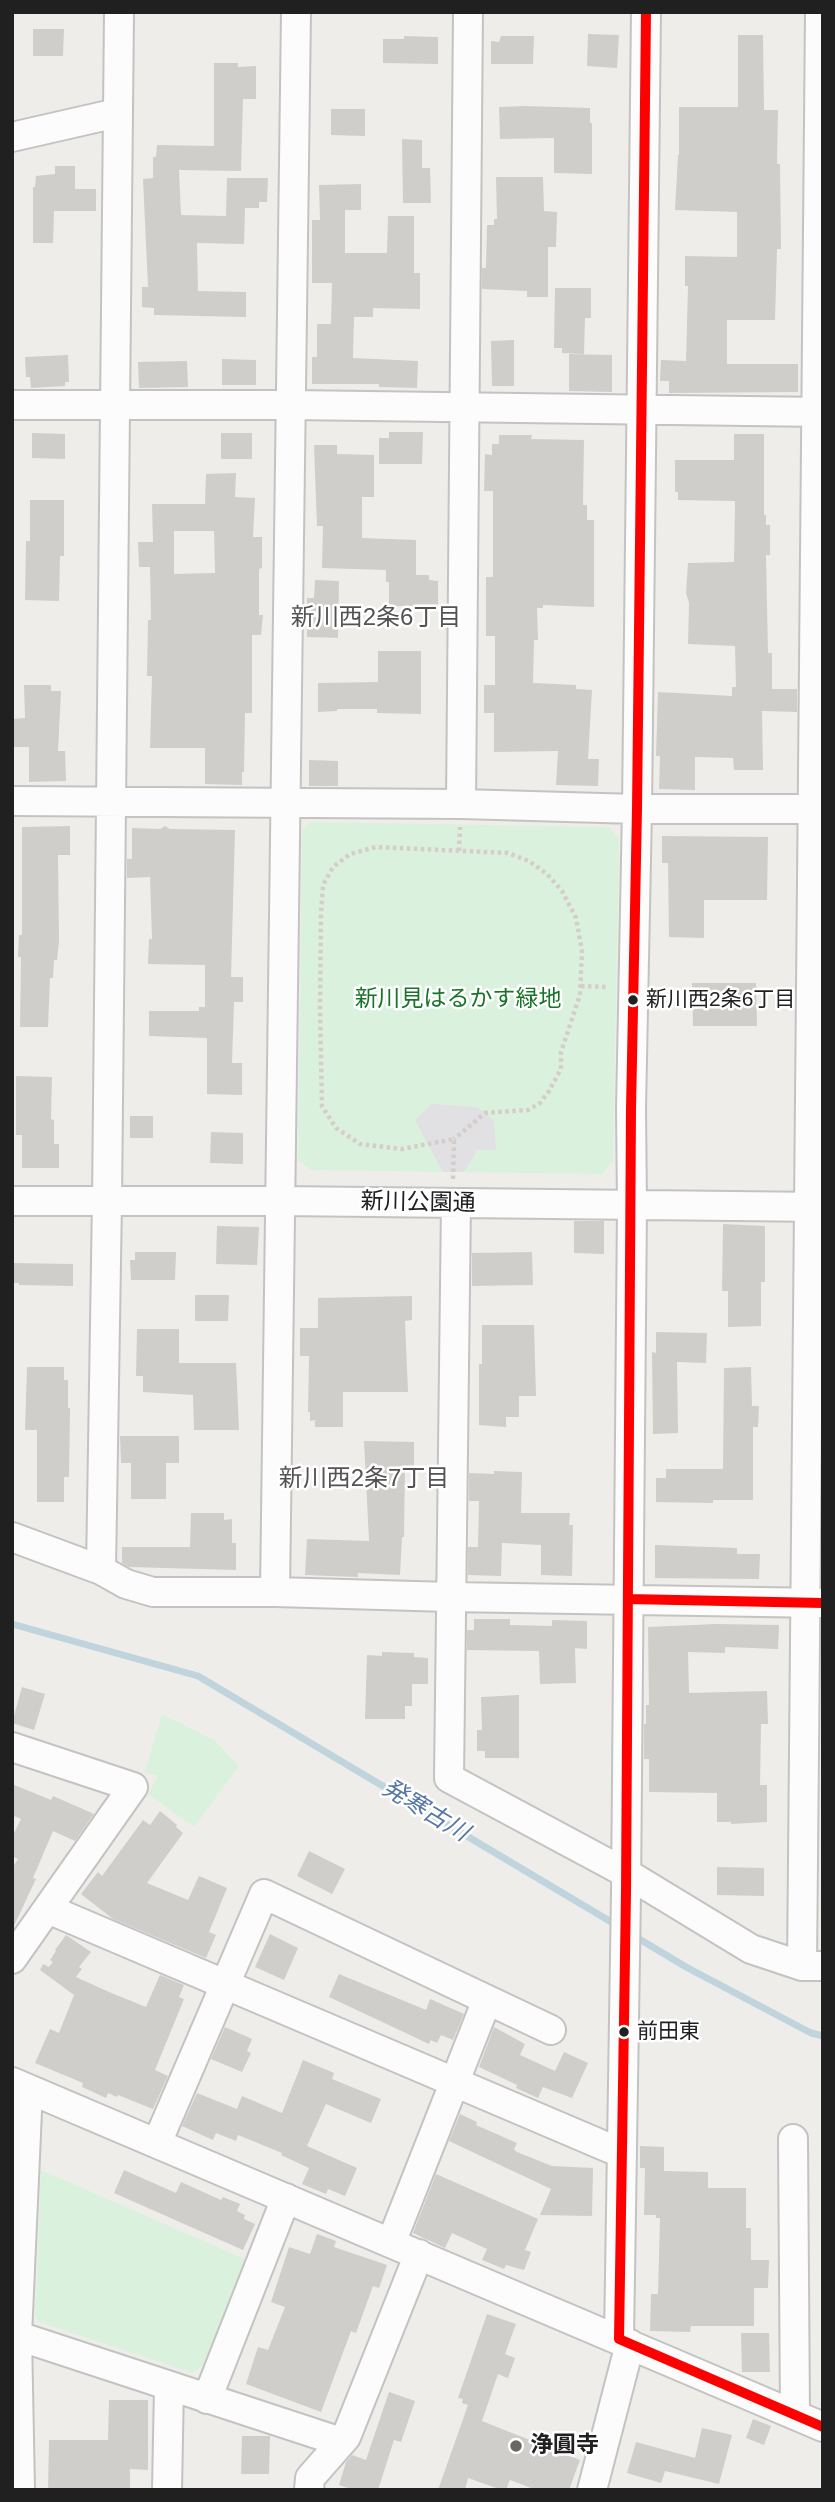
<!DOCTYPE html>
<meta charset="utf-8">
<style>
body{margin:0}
#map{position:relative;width:835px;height:2502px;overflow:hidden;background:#eeedea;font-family:Arial,sans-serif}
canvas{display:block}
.frame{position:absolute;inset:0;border:14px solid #202020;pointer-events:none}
</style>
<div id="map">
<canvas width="835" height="2502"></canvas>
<div class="frame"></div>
</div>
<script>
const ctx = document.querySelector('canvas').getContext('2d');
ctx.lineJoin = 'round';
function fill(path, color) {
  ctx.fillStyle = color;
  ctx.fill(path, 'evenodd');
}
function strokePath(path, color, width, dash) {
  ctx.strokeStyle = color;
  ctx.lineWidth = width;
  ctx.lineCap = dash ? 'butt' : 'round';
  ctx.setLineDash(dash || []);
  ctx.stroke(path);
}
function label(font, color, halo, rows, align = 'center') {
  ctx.font = font + ' Arial,"Noto Sans JP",sans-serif';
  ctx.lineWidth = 5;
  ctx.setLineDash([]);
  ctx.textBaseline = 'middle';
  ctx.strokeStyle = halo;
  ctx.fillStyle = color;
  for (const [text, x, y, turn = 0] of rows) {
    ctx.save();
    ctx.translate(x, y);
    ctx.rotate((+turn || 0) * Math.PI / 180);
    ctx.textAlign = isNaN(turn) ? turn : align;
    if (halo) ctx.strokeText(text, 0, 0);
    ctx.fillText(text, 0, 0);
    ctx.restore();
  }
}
fill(new Path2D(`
 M310 822 609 827 619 839 613 1161 602 1174 311 1170 298 1160 302 830Z
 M162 1714 214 1740 239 1766 194 1827 148 1794 158 1776 145 1772Z
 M41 2170 247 2260 203 2365 193 2373 39 2322 35 2316Z`), '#daf1dd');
fill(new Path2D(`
 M432 1104 477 1107 494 1121 496 1150H477L464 1172H443L415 1120Z`), '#e1e0e3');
strokePath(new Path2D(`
 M12 1624 198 1676 618 1926
 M631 1934 686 1967 811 2033 823 2036`), '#c0d4dd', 7);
fill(new Path2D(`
 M33 29H64L63 56H33Z
 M588 34 619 35 617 68 587 66Z
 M738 35H763L764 110H778L777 164H780L781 249H777L775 320H727V364H798V392L669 393V381H660L661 360 686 361 688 286H685V256L737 257V212L675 210 678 155H679V107H738Z
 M404 36 438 37V64L383 63V39H404Z
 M501 36H534L533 64H491V41L499 42Z
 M214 63H238V67L256 66V99H243L241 171 179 170 181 215 226 216 227 178H268L267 202H259V208H245L244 244 197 243 198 291 246 292V317L154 315V308L142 307V287H148L143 179 153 178V157H156L157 145 214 146Z
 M526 106 590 108V123H592V174L554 173V138L500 139 499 107Z
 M331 109H365V136L331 135Z
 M402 139 422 140V168H430L431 203H403Z
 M55 166H75V189H96V211H54L53 243H33V187H35L36 176 55 174Z
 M496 177H543L544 211 557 212 556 247H548V297H527V291L482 289V268H486L487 225H494V219H497Z
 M361 184V210H345V253H387L388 216H414V273H420V309L373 308V317H354L353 358 418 361 417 388 379 387V384H312V357H317V324H331L332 283H312V220H320L319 185Z
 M555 288H591V318H585L584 354 562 353V348H554Z
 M514 340V386H492L491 341Z
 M569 354 612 355V392L569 391Z
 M68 355 69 382H65V386L31 388 30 377H26L25 357Z
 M222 359 256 360V385H222Z
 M187 361 188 387 139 388 138 362Z
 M389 432H423L422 464H379V438H389Z
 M32 433 65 434V459L32 458Z
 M221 433H252V459H221Z
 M734 434H764V515H766V525H770V555H766L768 653H772V689H797V712L762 711 763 770H734L733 758 695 757V790L659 789 660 756H656L658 692 732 696V687H736L735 646 688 644 689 603 686 593 688 563 734 562 735 501 678 500V492H675V460H734Z
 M499 435H532L531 439 584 440 583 505H587V520H594V607L543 605V608H537L538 640H534L533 683 576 685V689L592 690 588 759H599L598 786 556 785 558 751 494 752V713H484V685H495V636H486V577H493V491H484L485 454 492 455V444H499Z
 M314 445H337V454L374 455V497H362V538L416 540V575H429V580L438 581V606H389V582H386V570L322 568 323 526H317Z
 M236 473 235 497 255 498 253 537H262V568L259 569V615H263L261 635H252V713H245L244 772H242V785L205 784V748H150L152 676H147L148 620H151L150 567H139L138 542H153L152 504H205L206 474ZM174 531H214L215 573 174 574Z
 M30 500H64V556H60L59 601 25 600 26 541H30Z
 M315 580 339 581 338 638 307 637V598H314Z
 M378 651H421V714L377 713V709H337V711L318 712V683L378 682Z
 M24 685H51V691H61L58 751H65L66 781 29 782V747H12V719L25 718Z
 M309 760 338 761V786H309Z
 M70 826V855H58L59 941 57 960H54L53 978H50L48 1027H20L21 957H18L19 935H22V827Z
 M165 826 170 829 235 830 231 977H243V1002H234L232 1063H242V1095L207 1094V1038L149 1036V1011H199V1007H205V965L148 964 149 939H152L150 877 127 878V859H132V828L160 829Z
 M662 836 768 837 767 900H704V938L669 937 668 863H662Z
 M692 983H756L757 1026H693Z
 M16 1076 52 1077 51 1119 54 1120V1144H59V1168H22V1135H16Z
 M130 1116H153V1138H130Z
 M211 1132 243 1133V1164L210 1163Z
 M574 1221H604V1254L574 1253Z
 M723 1224 765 1226V1282H761V1326L728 1327V1291H722Z
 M217 1226 259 1227 257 1265 216 1264Z
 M135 1252H176L175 1280H131L130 1260H135Z
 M532 1252 533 1285 472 1286V1253Z
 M12 1263 73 1264V1286L19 1285V1283H12Z
 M195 1295H229L228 1321H195Z
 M412 1296V1320L405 1321 408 1392H343V1427H315V1420L310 1421V1412H308L309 1356H300V1328H318V1298Z
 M482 1325H534L536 1396H519V1417H506V1427L479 1425V1364H482Z
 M137 1329H179V1363H236L239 1430H194L193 1395 143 1392V1376H136Z
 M656 1332 707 1333 706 1363 677 1362 678 1433 653 1434 652 1352 656 1353Z
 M27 1367H64V1380H68V1408H70L69 1477H64V1502H37V1430H25Z
 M751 1367 752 1406H759L758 1427H753V1500H713V1503L656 1502V1478H666V1469H723L724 1368Z
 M120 1436H179V1463H166V1499H131V1463H121Z
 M364 1441 414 1442V1467L405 1466 404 1537H402L400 1575 358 1573V1577L305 1575 307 1539 369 1541Z
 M494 1471 522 1472 521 1513H570L569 1525H573L572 1576 541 1575V1545L502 1543 501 1576 468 1575V1547H478L479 1501H469V1473L494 1474Z
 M191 1513H224V1520L232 1519V1543H236V1570L129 1567 122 1563V1547H190Z
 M655 1545 737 1548V1554H760L759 1579 655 1578Z
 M474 1619H510V1625L552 1626V1620L587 1621V1649L575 1648 576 1683 540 1684 539 1651 467 1650V1630H474Z
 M716 1624 779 1625 778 1649 725 1647V1653L688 1652 689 1693 767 1691 768 1724H761L760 1785H767V1822L731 1824V1822H717V1793L649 1792V1759H644V1724H646V1705H649L648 1627Z
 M382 1652 414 1653V1657L428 1658V1684H412V1706H405V1719H365L367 1655 382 1656Z
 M22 1687 45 1694 34 1730 12 1723Z
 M519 1695V1758H485V1751H477V1730H482L481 1697Z
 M12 1784 51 1800 53 1796 94 1814 75 1841 53 1831 33 1878 36 1879 12 1930V1868L18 1859 12 1856V1837L21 1819 12 1815Z
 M160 1811 177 1825 176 1827 183 1833 147 1883 188 1900 199 1876 227 1888 209 1932 216 1935 206 1958 113 1919 81 1894 98 1872 102 1876 143 1820 150 1825Z
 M309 1851 345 1869 332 1894 297 1876Z
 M717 1867 764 1868V1896L717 1895Z
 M270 1934 298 1948 284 1980 255 1967Z
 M66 1935 91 1952 79 1967 82 1969 76 1977 109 1992 146 2007 160 1975 184 1985 179 1997 184 1999 155 2070 168 2076 153 2109 118 2095 117 2097 108 2093 106 2098 82 2087 83 2083 35 2063 50 2029 59 2033 74 1995 40 1970 43 1964 49 1967 53 1962 50 1960 56 1951 55 1950Z
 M339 1974 426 2010 430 1999 464 2014 453 2040 441 2035 437 2043 431 2040 429 2044 329 1997Z
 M225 2027 252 2039 247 2051 251 2053 242 2072 211 2059Z
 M494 2027 525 2044 520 2055 555 2071 564 2052 588 2063 572 2098 543 2087 538 2098 516 2088 517 2085 479 2067Z
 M303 2060 334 2073 332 2079 381 2099 371 2123 326 2104 307 2146 357 2168 345 2196 328 2189 326 2194 302 2184 309 2168 281 2155 282 2153 238 2135 236 2141 216 2133 213 2140 182 2126 197 2093 237 2109 242 2096 282 2113Z
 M460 2114 477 2122 476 2125 517 2143 514 2149 517 2152 552 2166 593 2168 592 2216 540 2215 551 2189 449 2141Z
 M640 2146 664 2147V2171L708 2172V2188H746V2228H751V2260H769L768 2288H754V2326H691L690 2332 650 2331 651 2294H658L660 2218H656V2215H644L645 2168H640Z
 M124 2170 176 2193 181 2182 221 2200 223 2197 240 2204 237 2211 245 2215 244 2219 255 2224 243 2250 114 2193Z
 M436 2174 538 2219 525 2250 531 2252 524 2270 506 2265 504 2269 482 2260 487 2249 452 2233 445 2248 413 2233Z
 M317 2234 336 2241 334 2247 387 2265 379 2288 373 2286 356 2333 351 2331 321 2412 246 2384 258 2347 268 2350 285 2307 271 2302 289 2247 310 2254Z
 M487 2314 516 2324 505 2354 515 2358 508 2378 498 2374 482 2421 580 2460 569 2490H536L510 2480 506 2490H502L468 2478 465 2490H438L468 2405 462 2403 463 2399 458 2398Z
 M741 2333H769L770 2372H742Z
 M389 2392 415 2401 401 2442 394 2440 378 2490H354L339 2485 346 2462 352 2455 366 2460Z
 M109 2400H148V2470L130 2469V2490H48L49 2440H108Z
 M753 2419 771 2426 764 2445 746 2438Z
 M702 2428 732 2435 719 2484 665 2471 661 2483 627 2473 636 2442 695 2458Z
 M242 2436H270L269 2474H241Z`), '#cfcecb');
const minor = new Path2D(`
 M12 137 117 113
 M12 405H291L823 412
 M12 801 461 804 637 809H823
 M461 804 468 12
 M12 1201H280L823 1207
 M456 1203 449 1778 626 1873 751 1949 802 1966H823
 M12 1537 101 1570 126 1584 153 1592H275L450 1597 823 1603
 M101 1570 107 1200 119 12
 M275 1592 296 12
 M12 1747 133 1787 12 1959
 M48 1909 621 2153
 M802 1966 820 12
 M12 2082 823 2427
 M793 2139 795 2415
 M157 2143 264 1894 551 2030
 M391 2243 487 2000
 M12 2334 341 2442
 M619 2339 626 1892 632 1205 631 1109 637 809 646 12
 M207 2399 286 2198
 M20 2490 17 2336 28 2089
 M167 2490 169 2386
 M309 2490 310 2478 346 2437 419 2254
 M592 2490 630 2344`);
strokePath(minor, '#c4c3c2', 32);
strokePath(new Path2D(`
 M459 851 460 827
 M581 986 608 987
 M453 1179 454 1139 402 1149 360 1144 336 1128 322 1106 320 1009 321 915 323 885 333 867 350 854 376 847 508 853 529 861 547 874 562 891 576 918 582 951 580 995 561 1052V1069L549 1091 540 1103 528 1110 485 1113 454 1139`), '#d6ccc9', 4.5, [3.5, 3.5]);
strokePath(minor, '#fcfcfc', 28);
strokePath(new Path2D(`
 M628 1599 823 1603
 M619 2339 626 1892 631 1109 637 809 646 12
 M619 2339 823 2427`), '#f00', 10);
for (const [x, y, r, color] of [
 [633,1000,6,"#202020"],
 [624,2032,6,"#202020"],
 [516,2446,7,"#686867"]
]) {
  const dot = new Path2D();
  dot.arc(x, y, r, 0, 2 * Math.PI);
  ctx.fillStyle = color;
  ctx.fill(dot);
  strokePath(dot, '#fff', 2.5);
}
label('21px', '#202020', '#fff', [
 ["新川西2条6丁目",646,1000],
 ["前田東",637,2032]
], 'left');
label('23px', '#197429', '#fff', [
 ["新川見はるかす緑地",458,1000]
]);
label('23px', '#202020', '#fff', [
 ["新川公園通",418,1203,1]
]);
label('bold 23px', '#202020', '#fff', [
 ["浄圓寺",530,2446]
], 'left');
label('24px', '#535353', '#fff', [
 ["新川西2条6丁目",376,618],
 ["新川西2条7丁目",364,1479]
]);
label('italic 24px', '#5777a6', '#fff', [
 ["発寒古川",425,1811,31]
]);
</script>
